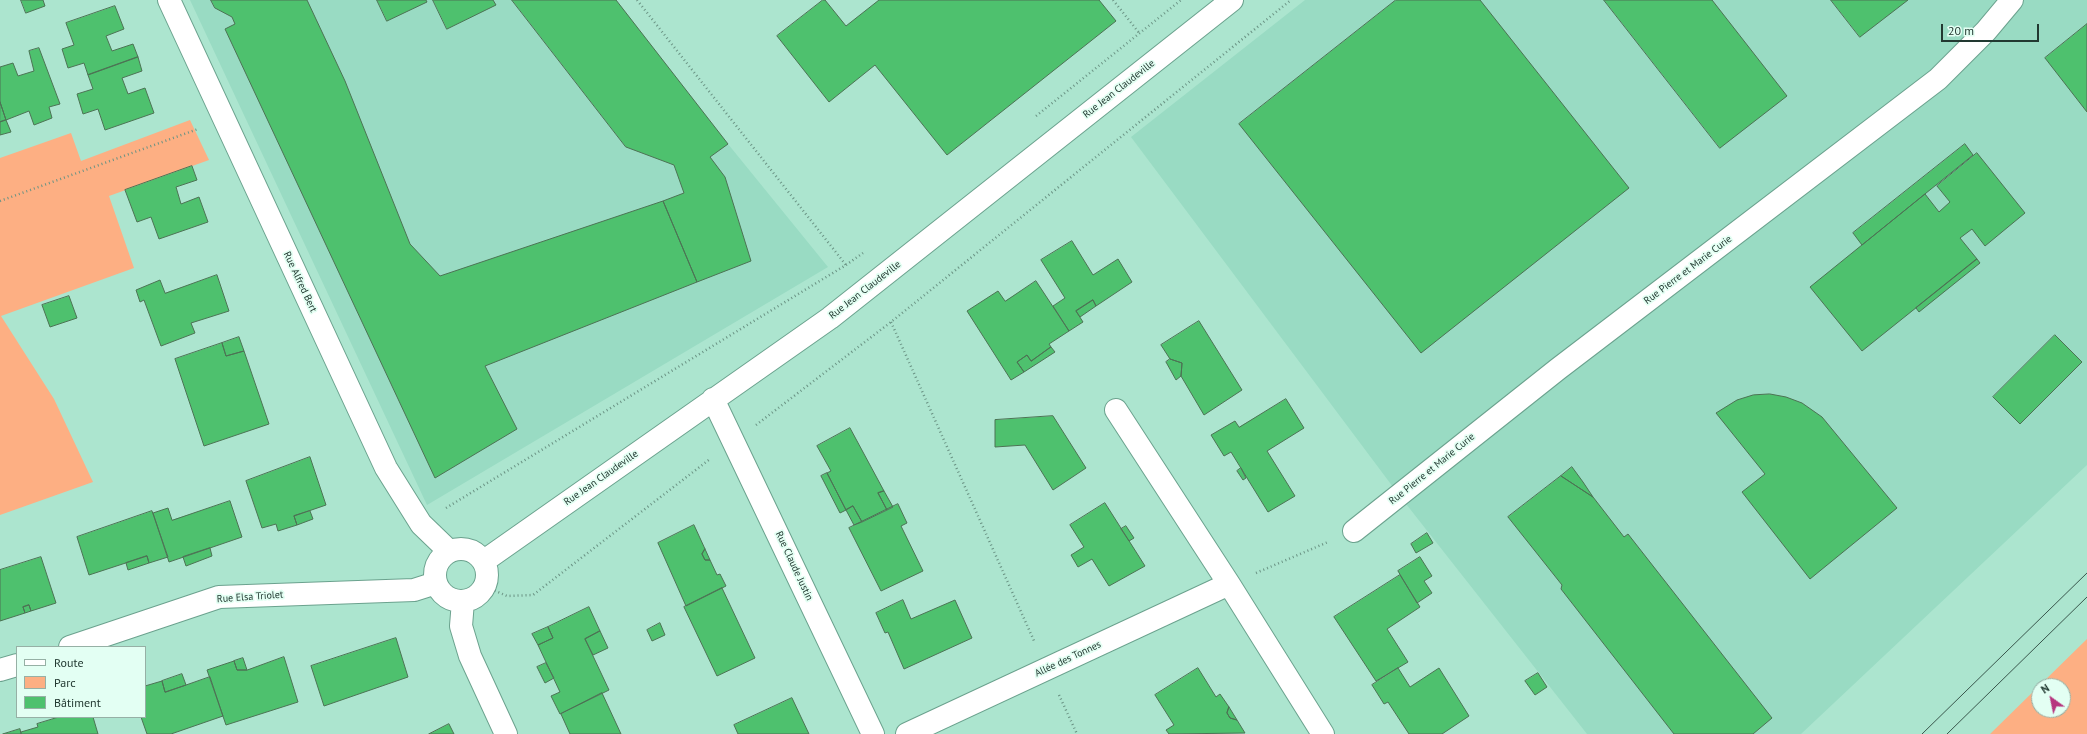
<!DOCTYPE html>
<meta charset="utf-8">
<style>
body{margin:0}
#map{position:relative;width:2087px;height:734px;overflow:hidden;background:#ace5cf;font-family:"PT Sans",sans-serif}
canvas{display:block}
.legend{position:absolute;left:16px;top:646px;width:130px;height:72px;box-sizing:border-box;background:#e3fff3;border:1px solid #96b0a5;margin:0;padding:5px 7px;list-style:none;font-size:12px;color:#223931}
.legend li{display:flex;align-items:center;gap:8px;height:20px}
.legend b{width:20px;border:1px solid #96b0a5}
.north{position:absolute;left:2031px;top:678px;width:40px;height:40px;box-sizing:border-box;background:#e3fff3;border:1px solid #96b0a5;border-radius:50%;rotate:327deg;font-size:11px;font-weight:700;line-height:16px;text-align:center;color:#223931}
.north::after{content:'';display:block;margin:auto;width:14px;height:18px;background:#b6357f;clip-path:polygon(50% 0,100% 100%,50% 72%,0 100%)}
.scale{position:absolute;left:1941px;top:24px;width:98px;height:18px;box-sizing:border-box;border:2px solid #223931;border-top:0;padding-left:5px;font-size:12px;line-height:14px;white-space:nowrap;color:#223931;-webkit-text-stroke:3px #e3fff3;paint-order:stroke}
</style>
<div id="map">
<canvas width="2087" height="734"></canvas>
<ul class="legend">
<li><b style="height:5px;background:#fff"></b>Route</li>
<li><b style="height:11px;background:#fdaf83"></b>Parc</li>
<li><b style="height:11px;background:#4ec16e"></b>Bâtiment</li>
</ul>
<div class="north">N</div>
<div class="scale">20 m</div>
</div>
<script>
const ctx = document.querySelector('canvas').getContext('2d');
ctx.lineJoin = 'round';
function fill(path, color) {
  ctx.fillStyle = color;
  ctx.fill(path, 'evenodd');
}
function strokePath(path, color, width, dash) {
  ctx.strokeStyle = color;
  ctx.lineWidth = width;
  ctx.lineCap = dash ? 'butt' : 'round';
  ctx.setLineDash(dash || []);
  ctx.stroke(path);
}
function label(font, color, halo, rows, align = 'center') {
  ctx.font = font + ' "PT Sans",sans-serif';
  ctx.lineWidth = 3.5;
  ctx.setLineDash([]);
  ctx.textBaseline = 'middle';
  ctx.strokeStyle = halo;
  ctx.fillStyle = color;
  for (const [text, x, y, turn = 0] of rows) {
    ctx.save();
    ctx.translate(x, y);
    ctx.rotate((+turn || 0) * Math.PI / 180);
    ctx.textAlign = isNaN(turn) ? turn : align;
    if (halo) ctx.strokeText(text, 0, 0);
    ctx.fillText(text, 0, 0);
    ctx.restore();
  }
}
fill(new Path2D(`
 M190 0H616L728 144 828 267 427 505Z
 M1305 0H2087V465L1801 734H1587L1399 495 1131 137Z`), '#99dbc3');
fill(new Path2D(`
 M190 120 209 160 109 196 134 268 1 316 54 399 93 482 0 515V158L71 133 81 161Z
 M2087 639V734H1990L2039 686V710H2063V686H2039Z`), '#fdaf83');
const building = new Path2D(`
 M21 0H43L45 6 26 13Z
 M211 0H307L345 81 410 244 440 276 663 201 697 282 485 366 517 429 435 478 225 29 235 24 232 17 215 8Z
 M377 0H426L427 2 387 21Z
 M433 0H493L496 5 447 29Z
 M512 0H616L728 144 710 157 725 177 751 261 697 282 663 201 684 193 674 165 626 147Z
 M823 0H825L846 26 879 0H1099L1116 21 947 155 875 65 829 102 777 36Z
 M1396 0H1480L1629 188 1421 353 1239 124Z
 M1604 0H1712L1787 96 1720 148Z
 M1831 0H1908L1860 37Z
 M115 6 124 29 106 36 112 51 133 44 138 57 88 75 84 63 68 68 62 49 74 45 66 23Z
 M2087 24V112L2045 58Z
 M39 48 60 104 49 107 52 118 34 125 29 111 6 120 0 102V67L13 63 18 76 34 71 29 51Z
 M138 57 142 71 122 78 128 94 145 88 154 113 105 130 98 109 83 114 77 94 93 89 88 75Z
 M0 102 6 120 0 122Z
 M6 120 11 132 0 135V122Z
 M1965 144 1973 155 1862 245 1853 233Z
 M1977 153 2025 213 1985 246 1972 229 1960 238 1977 259 1862 351 1810 287 1925 194 1939 212 1950 202 1937 186Z
 M192 166 197 180 176 187 181 204 199 197 208 222 159 239 151 217 137 222 125 190Z
 M1072 241 1093 275 1118 259 1132 282 1096 306 1093 300 1076 311 1083 322 1069 331 1053 306 1065 298 1041 260Z
 M1977 259 1980 263 1919 312 1916 308Z
 M217 275 229 311 191 323 195 333 161 346 144 300 140 302 136 290 160 280 165 293Z
 M1036 281 1069 331 1049 344 1051 347 1031 361 1027 355 1017 362 1024 372 1011 380 967 311 998 291 1005 301Z
 M69 296 77 318 50 327 42 305Z
 M1093 300 1096 306 1080 317 1076 311Z
 M1199 321 1242 390 1204 415 1181 376 1182 363 1170 359 1161 345Z
 M2055 335 2082 362 2020 424 1993 397Z
 M239 337 244 351 226 356 222 343Z
 M222 343 226 356 244 351 269 424 204 446 175 359Z
 M1051 347 1055 352 1024 372 1017 362 1027 355 1031 361Z
 M1170 359 1182 363 1181 376 1176 380 1166 362Z
 M1770 394 1786 397 1802 403 1822 417 1897 508 1810 579 1742 492 1765 474 1716 413 1737 400 1753 395Z
 M1286 399 1304 428 1267 451 1295 496 1268 512 1231 452 1224 456 1211 435 1235 421 1239 427Z
 M1053 416 1086 468 1053 490 1025 445 995 447V420Z
 M850 428 884 491 878 493 887 510 862 522 853 506 846 510 827 473 831 471 817 446Z
 M310 457 326 505 294 516 297 525 278 531 276 524 262 528 246 481Z
 M1572 467 1583 482 1593 497 1561 476Z
 M1241 468 1246 478 1243 480 1237 471Z
 M827 473 846 510 840 513 821 476Z
 M1561 476 1593 497 1624 537 1628 534 1772 718 1753 734H1674L1561 589 1562 585 1508 517Z
 M884 491 893 507 887 510 878 493Z
 M230 501 242 537 169 562 153 513 168 508 172 520Z
 M1105 503 1145 566 1109 586 1092 559 1078 567 1071 555 1084 547 1070 525Z
 M898 504 907 523 901 526 923 571 881 591 849 528Z
 M853 506 862 522 854 525 846 510Z
 M152 511 168 557 149 563 147 556 89 575 77 537Z
 M310 511 313 519 297 525 294 516Z
 M694 525 705 549 702 554 705 560H710L717 575 720 574 726 586 686 606 658 543Z
 M1126 526 1134 538 1129 541 1121 529Z
 M1427 533 1433 543 1416 553 1411 544Z
 M210 548 212 556 186 566 183 557Z
 M705 549 710 560H705L702 554Z
 M147 556 149 563 128 570 126 563Z
 M41 557 56 603 31 611 29 605 23 607 25 613 0 621V570Z
 M1420 557 1432 576 1424 581 1432 593 1417 603 1398 571Z
 M1400 575 1420 607 1387 629 1408 662 1376 681 1334 617Z
 M722 588 755 658 717 676 684 607Z
 M903 600 911 619 955 600 972 638 904 669 888 632 885 633 876 613Z
 M29 605 31 611 25 613 23 607Z
 M589 607 600 631 585 639 609 690 560 714 551 696 560 692 538 645 553 638 548 627Z
 M660 623 665 635 652 641 647 630Z
 M548 627 553 638 538 645 532 634Z
 M600 631 608 648 593 655 585 639Z
 M396 638 408 677 324 706 311 666Z
 M284 657 298 702 226 725 207 670 234 661 237 670H247Z
 M243 658 247 670H237L234 661Z
 M546 663 554 678 545 683 537 667Z
 M1198 668 1216 697 1220 694 1229 707 1227 713 1230 718 1237 720 1245 733 1169 734 1166 730 1174 725 1155 695Z
 M1398 668 1410 687 1439 668 1469 716 1442 734H1409L1388 702 1384 704 1372 685Z
 M1538 673 1547 687 1535 695 1525 681Z
 M182 674 186 685 165 692 162 681Z
 M210 677 223 716 171 734H147L141 717H145V686L162 681 165 692Z
 M602 693 621 734H570L561 714Z
 M792 698 809 734H738L734 725Z
 M1229 707 1237 720 1230 718 1227 713Z
 M59 717H93L98 734H21V732L38 727 37 724Z
 M449 724 454 734H429Z
 M20 729 21 734H3Z`);
fill(building, '#4ec16e');
strokePath(building, '#4c7354', 1);
const street = new Path2D(`
 M169 0 386 468 421 524 449 551
 M713 399 873 734
 M1116 410 1229 584 1323 734
 M1354 531 1558 369 1938 79 1986 31 2012 0
 M435 575a26 26 0 1 1 52 0a26 26 0 1 1-52 0Z
 M484 561 830 318 1232 0
 M463 601 461 626 470 656 506 734
 M70 647 219 597 414 590 436 583
 M0 670 17 665
 M907 734 1229 584`);
strokePath(street, '#6ba28e', 24);
strokePath(new Path2D(`
 M637 0 846 265
 M1113 0 1140 34
 M1036 116 1181 0
 M0 201 198 129
 M891 322 1035 643
 M756 425 891 322 1291 0
 M446 508 846 265 863 253
 M1256 573 1328 542
 M491 589 507 596 533 595 710 459
 M1059 695 1077 734`), '#6a9384', 2.5, [1, 3]);
strokePath(street, '#fff', 22);
strokePath(new Path2D(`
 M1922 734 2087 573
 M1947 734 2087 597`), '#39564c', 1);
label('10px', '#223931', '#e3fff3', [
 ["Rue Jean Claudeville",1119,89,-38],
 ["Rue Pierre et Marie Curie",1688,270,-37],
 ["Rue Alfred Bert",300,282,65],
 ["Rue Jean Claudeville",865,290,-38],
 ["Rue Pierre et Marie Curie",1432,469,-39],
 ["Rue Jean Claudeville",601,478,-35],
 ["Rue Claude Justin",794,566,65],
 ["Rue Elsa Triolet",250,597,-4],
 ["Allée des Tonnes",1068,659,-25]
]);
</script>
